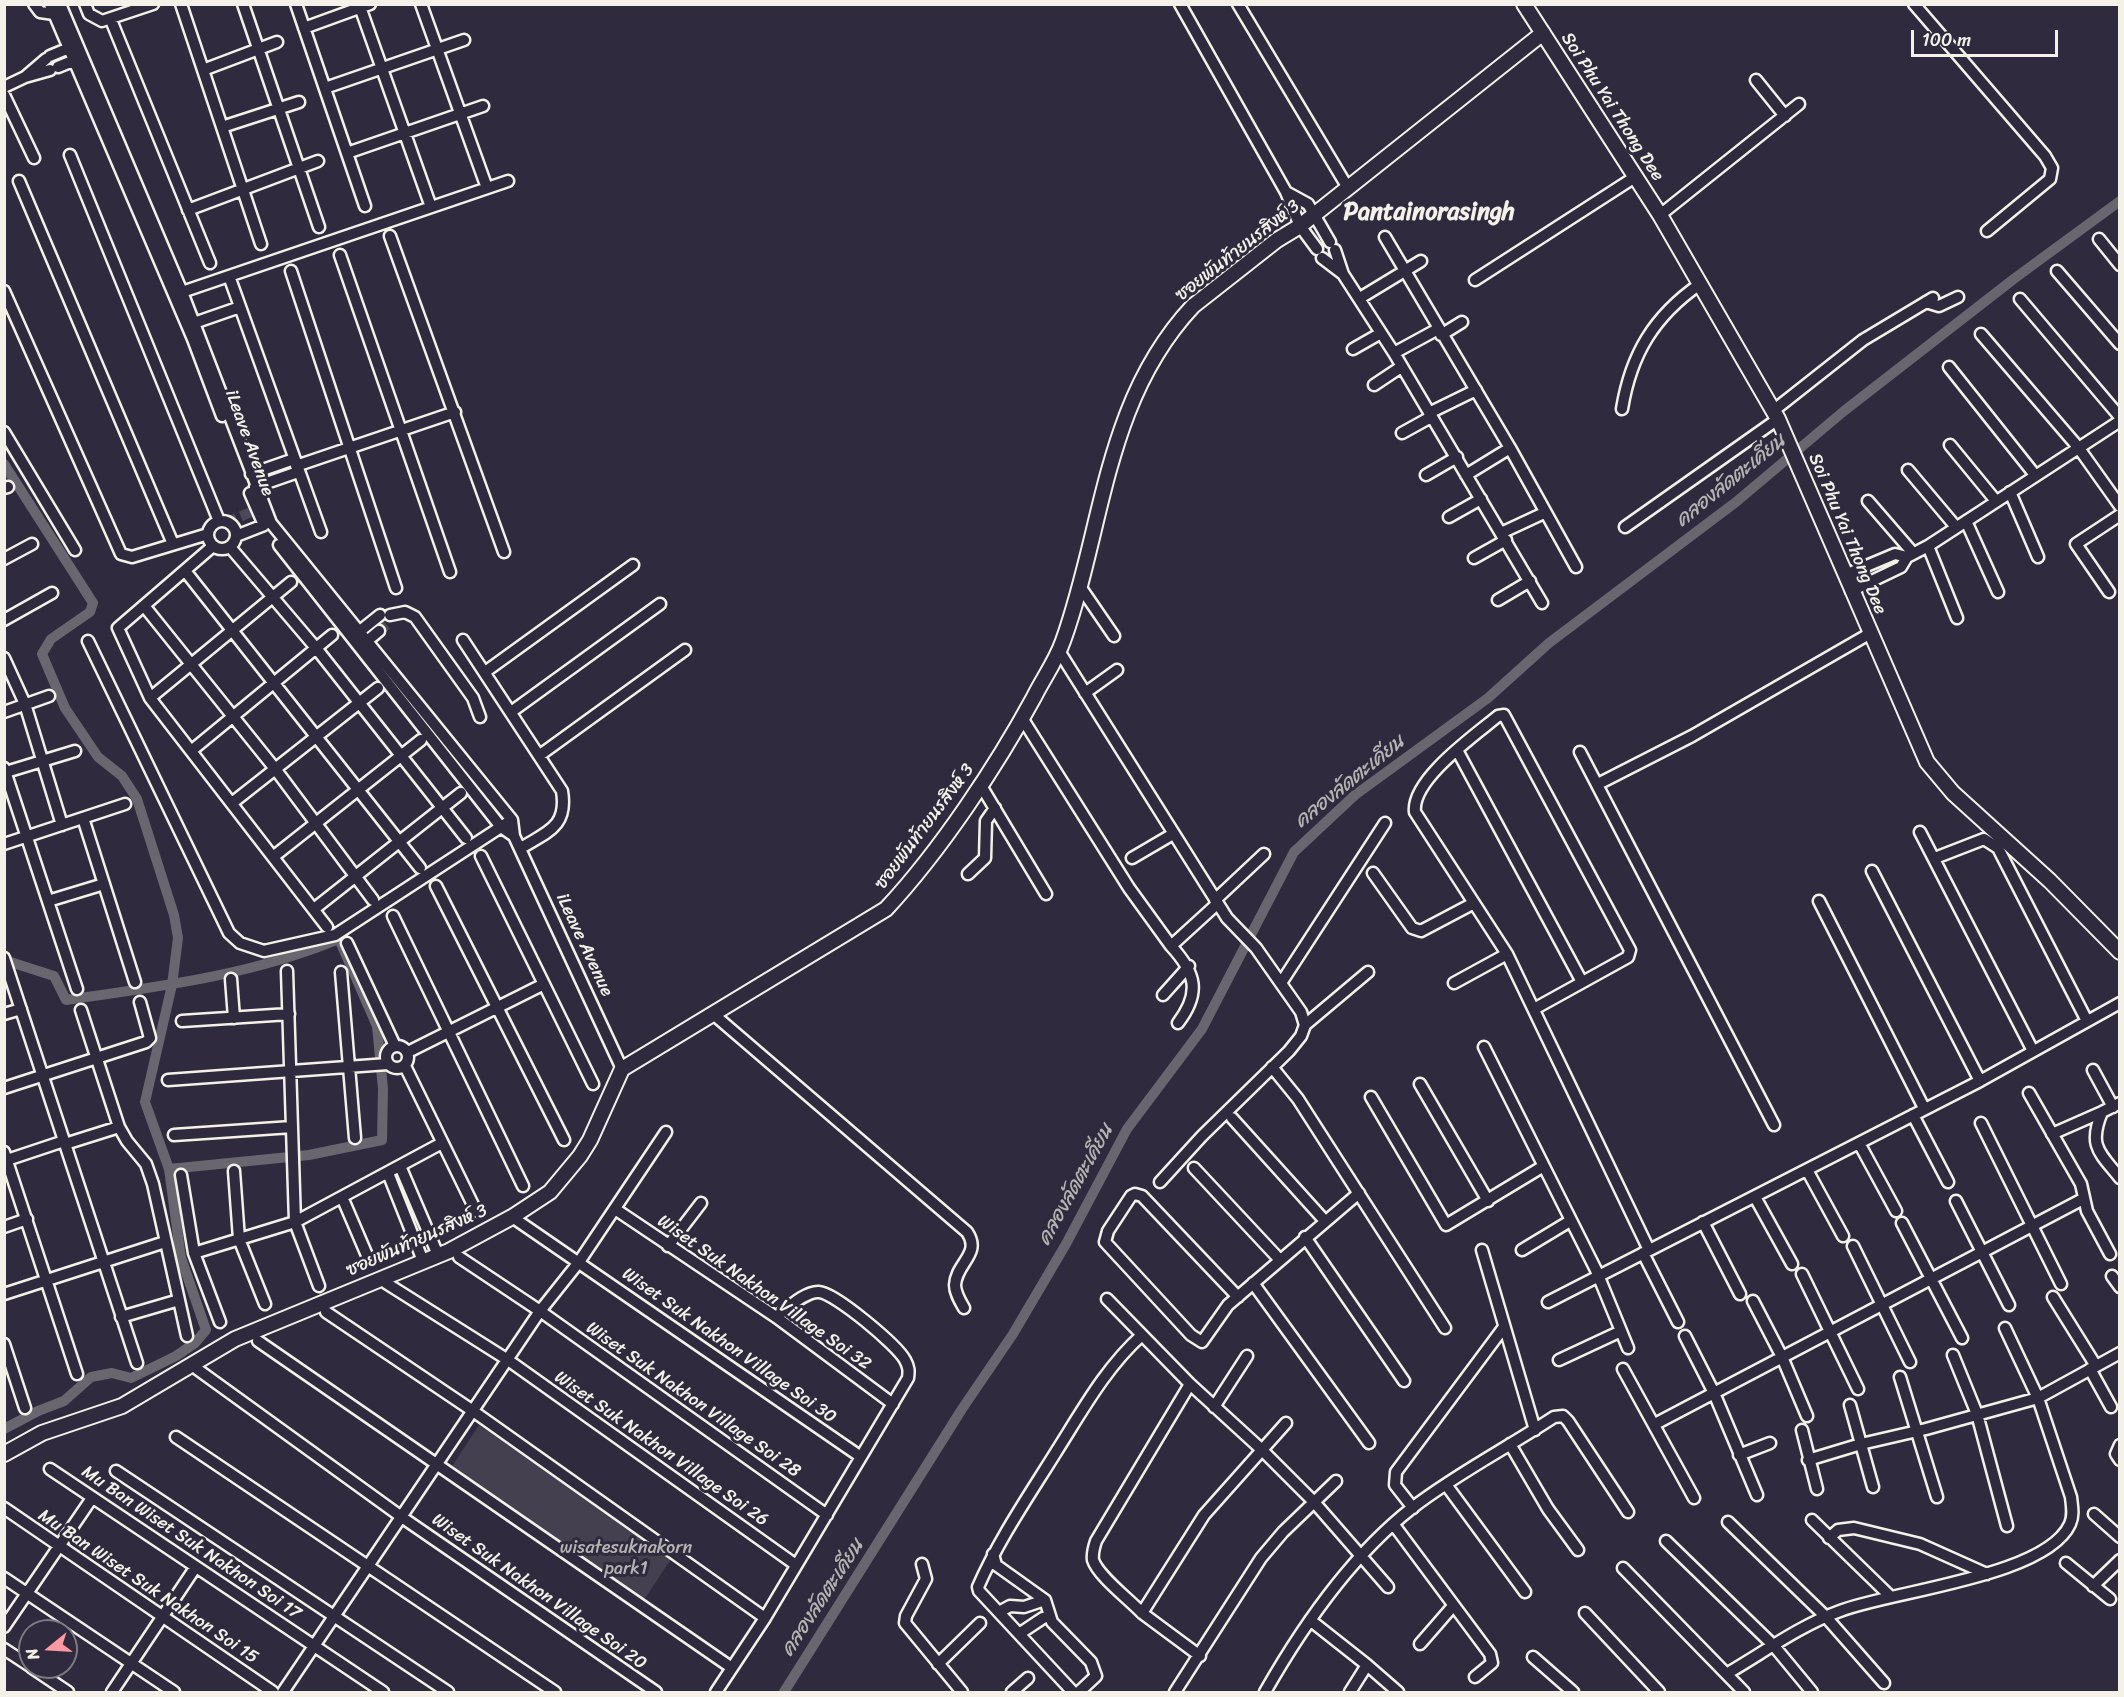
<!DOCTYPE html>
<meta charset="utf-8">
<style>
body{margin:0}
#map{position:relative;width:2124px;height:1697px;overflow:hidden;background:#2f2a3d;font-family:Sriracha,sans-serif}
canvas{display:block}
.frame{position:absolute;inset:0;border:6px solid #f4f1e8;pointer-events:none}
.north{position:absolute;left:18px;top:1619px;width:60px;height:60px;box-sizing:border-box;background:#2f2a3d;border:2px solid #7e7a81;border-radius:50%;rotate:252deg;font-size:16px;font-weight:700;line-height:24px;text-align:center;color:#f4f1e8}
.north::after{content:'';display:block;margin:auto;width:21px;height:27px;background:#ff9aa2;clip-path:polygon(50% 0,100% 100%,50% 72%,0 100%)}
.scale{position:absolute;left:1911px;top:30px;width:147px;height:27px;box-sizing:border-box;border:3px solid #f4f1e8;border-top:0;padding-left:8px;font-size:18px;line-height:21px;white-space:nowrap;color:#f4f1e8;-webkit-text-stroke:4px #2f2a3d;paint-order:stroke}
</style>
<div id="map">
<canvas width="2124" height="1697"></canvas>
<div class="frame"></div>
<div class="north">N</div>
<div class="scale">100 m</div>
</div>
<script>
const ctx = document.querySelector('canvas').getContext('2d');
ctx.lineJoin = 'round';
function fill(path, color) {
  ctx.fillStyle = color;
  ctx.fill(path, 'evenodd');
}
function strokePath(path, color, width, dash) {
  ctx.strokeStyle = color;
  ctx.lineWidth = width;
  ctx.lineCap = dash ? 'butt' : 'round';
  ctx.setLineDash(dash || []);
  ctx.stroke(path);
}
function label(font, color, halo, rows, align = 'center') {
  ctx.font = font + ' Sriracha,"Playpen Sans Thai",sans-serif';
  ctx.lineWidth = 6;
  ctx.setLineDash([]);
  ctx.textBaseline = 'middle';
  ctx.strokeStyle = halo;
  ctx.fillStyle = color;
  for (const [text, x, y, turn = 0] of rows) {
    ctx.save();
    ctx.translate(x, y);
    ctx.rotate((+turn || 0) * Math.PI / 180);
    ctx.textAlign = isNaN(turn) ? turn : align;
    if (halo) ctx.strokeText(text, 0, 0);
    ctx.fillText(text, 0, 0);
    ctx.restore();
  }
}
fill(new Path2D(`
 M479 1425 673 1556 642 1603 449 1471Z`), '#454050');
strokePath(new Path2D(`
 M4 464 93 603 90 612 51 639 42 654 65 708 98 757 122 776 137 799 174 915 178 938 172 985 145 1102 169 1169 181 1258 206 1330 195 1343 176 1356 131 1378 112 1373 91 1377 64 1401 38 1411 4 1429
 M4 960 54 976 66 1000C157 987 253 975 339 939L377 1026 383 1089 382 1140 309 1155 169 1169
 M784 1692 962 1409 1013 1334 1066 1244 1127 1129 1202 1029 1294 852 1355 795 1488 698 1549 643 1736 502 1844 411 2015 278 2120 201`), '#6a6670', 10);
strokePath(new Path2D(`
 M227 522 256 510
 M379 631 388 624 390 615H383`), '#4d4857', 10, [10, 5]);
const minor = new Path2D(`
 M34 4 40 12 54 14
 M50 4 193 339 222 416
 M60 4 182 292 271 523 512 820 514 836 622 1069
 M85 4 89 14 102 21 153 4
 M181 4 261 244
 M243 4 319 227
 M296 4 365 206
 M359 4 431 207
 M421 4 487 188
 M1180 4 1286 192 1300 226 1317 249
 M1238 4 1348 188
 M1914 4 2045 156 2052 168 2050 179 1987 231
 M111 20 210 263
 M304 28 370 4
 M50 56 74 46
 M58 67 80 58
 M203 70 277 42
 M25 77 46 59
 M1756 80 1785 116
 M4 87 25 77 50 70
 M325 88 464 40
 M4 95 34 158
 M222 127 299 102
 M347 153 483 106
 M70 155 219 521
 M19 181 173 544
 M1286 192 1308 204 1330 242
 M188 210 318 161
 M1660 215 1799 104
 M390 236 504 552
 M1385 237 1510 448 1576 567
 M2099 239 2120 265
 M1335 250 1343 274 1394 353 1542 603
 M340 255 450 572
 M1322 258 1343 274
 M291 271 396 588
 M2057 271 2120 344
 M229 276 321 532
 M1475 280 1635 177
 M4 291 121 554 132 557 208 534
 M182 292 508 181
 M1360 298 1421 261
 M2020 299 2120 417
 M1926 302 1939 306 1958 297
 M194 323 240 307
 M1981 334 2078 447 2120 506
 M1441 335 1462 322
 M1353 349 1381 333
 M1394 353 1438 329
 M1949 367 2035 475
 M1374 385 1401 367
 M1622 409C1631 354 1654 316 1700 284
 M1773 411 1863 340 1933 298
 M1429 413 1476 390
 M4 432 75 550
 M1402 433 1431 417
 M1950 445 1996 501
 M296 466 455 412
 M1908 470 1956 527
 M251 474 294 459
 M1426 475 1457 457
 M1466 475 1510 448
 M255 487 298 472
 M4 488 8 487
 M2010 492 2038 557
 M250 493 264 525
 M1868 501 1913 553
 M1449 517 1481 499
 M208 535a14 14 0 1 1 28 0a14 14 0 1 1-28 0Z
 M1966 521 1998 592
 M1625 527 1778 419
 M1501 533 1544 513
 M236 536 264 525
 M279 545 501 827 514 836
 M213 546 118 628 150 698 327 927
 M1928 546 1957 618
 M230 547 316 648 466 838
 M1907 557 1928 546 2120 421
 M1474 558 1506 540
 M4 559 32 544
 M186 572 420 868
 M1845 575 1895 554 1907 557 1901 567 1851 591
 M1079 585 1114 636
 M2109 592 2076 544 2120 515
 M1498 600 1530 581
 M145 607 276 770 373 900
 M390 615 405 612 415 617 473 698 480 717
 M4 620 52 593
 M360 631 380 615
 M463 640 562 791C568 827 547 832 521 848
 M88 641 229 933 240 943 264 951 335 935 507 823
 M367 641 379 631
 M1059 651 1227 918 1256 948 1301 1012 1305 1025 1301 1036 1289 1051 1202 1136 1160 1182
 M4 658 25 704 62 825
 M485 672 633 565
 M1085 693 1117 670
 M150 698 291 582
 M4 712 49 696
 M511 712 660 604
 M1022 718 1129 888 1171 946
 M1457 750 1582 982
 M191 751 332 635
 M1580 752 1774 1125
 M540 755 685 650
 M4 768 77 989
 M6 772 75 751
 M980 784 1046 894
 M1598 784 1692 736 1869 634
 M232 803 378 688
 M83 818 135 982
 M1920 832 2033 1051
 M4 844 125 804
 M481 856 593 1084
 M273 857 421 740
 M1132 858 1173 834
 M1935 858 1984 839 1998 848 2087 1021
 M1872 871 1980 1081
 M1373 873 1412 928 1421 931 1474 903
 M968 874 985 858 986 821 995 808
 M436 886 564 1140
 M1215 900 1264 854
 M48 901 104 884
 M1819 901 1924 1108
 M314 909 461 793
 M393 916 523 1186
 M347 943 395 1046
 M4 958 137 1363
 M287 971 295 1222 319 1286
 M341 972 355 1138
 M231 979 234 1018
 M1281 983 1385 823
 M1454 983 1507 954
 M1163 995 1189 966
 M1534 1009 1628 957 1630 950 1504 715 1498 716C1475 735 1411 780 1415 812L1507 954 1649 1250
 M81 1010 119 1127 127 1141 146 1164 153 1184 187 1336
 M712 1013 967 1232C982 1254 956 1263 955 1285 955 1293 960 1301 964 1308
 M4 1014 21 1009
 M182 1021 289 1014
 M1178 1023C1201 993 1196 973 1171 946L1217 904
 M1305 1025 1368 972
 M386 1057a11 11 0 1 1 22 0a11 11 0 1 1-22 0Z
 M1484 1047 1596 1270 1628 1348
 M408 1052 544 984
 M405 1066 476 1211
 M1272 1067 1298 1099 1445 1328
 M2093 1070 2113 1107
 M168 1080 388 1064
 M1420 1084 1488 1201
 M4 1088 146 1042 150 1038 140 1002
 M2029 1093 2081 1184 2087 1211 2110 1254
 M1371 1097 1446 1225 1542 1167
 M2120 1103 2102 1112C2088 1146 2099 1152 2120 1178
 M1913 1115 1948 1182
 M1232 1118 1325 1221
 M1981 1123 2061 1284
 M2052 1134 2102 1112
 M174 1135 292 1127
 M1859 1143 1896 1211
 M65 1144 119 1127
 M4 1152 77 1374
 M4 1161 64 1141
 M400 1166 438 1255
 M1194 1168 1280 1260
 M1807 1170 1843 1236
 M234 1171 239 1239 265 1304
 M388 1173 423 1261
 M181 1175 194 1253 220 1322
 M342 1197 369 1260
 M1755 1197 1792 1264
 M1956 1201 2009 1305
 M615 1209 776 1317 893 1404
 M518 1221 861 1457
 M1703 1222 1740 1294
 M1902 1223 1962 1338
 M4 1227 27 1219
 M1305 1237 1404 1381
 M668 1246 701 1203
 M1853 1246 1910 1362
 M1482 1250 1535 1430
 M1522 1250 1570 1221
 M194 1253 295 1222 442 1143
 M1643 1253 1678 1322
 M459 1257 540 1311 827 1515
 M1802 1274 1858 1389
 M2112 1276 2120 1287
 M386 1283 508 1360 796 1565
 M1253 1283 1369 1443
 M4 1294 165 1242
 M1238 1297 1142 1196 1135 1194 1131 1196 1108 1231 1105 1242 1191 1335 1202 1342 1228 1305 1359 1193
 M2053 1297 2096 1366
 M1107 1299 1190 1384 1261 1449 1314 1502 1388 1587
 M1753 1301 1782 1357 1807 1416
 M1548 1302 1980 1081 2120 1003
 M326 1312 473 1411 765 1618
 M121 1317 179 1300
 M1685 1336 1714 1393 1757 1495
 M258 1341 732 1668
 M4 1344 25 1408
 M1953 1355 1977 1414 2007 1526
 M1559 1360 1619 1332
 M197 1369 403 1518 656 1692
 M1623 1369 1694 1498
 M2090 1369 2111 1407
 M1900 1377 1937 1497
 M1850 1405 1873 1487
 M1214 1407 1247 1356
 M1655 1424 2083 1199
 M1802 1430 1817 1489
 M176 1437 555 1692
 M1510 1444 1548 1509 1578 1550
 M2120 1445 2116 1454 2120 1460
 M1739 1455 1770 1443
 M1808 1460 1861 1444 1926 1429 2038 1398 2120 1353
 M50 1469 383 1692
 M116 1471 448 1692
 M1447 1486 1525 1592
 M4 1508 273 1692
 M1413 1508 1395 1485 1396 1472 1504 1327
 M2094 1514 2120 1537
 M1812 1520 1890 1596
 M1728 1522 1826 1617 1884 1683
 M1394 1525 1490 1654 1492 1663 1475 1677
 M1829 1538 1838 1530 1854 1528 1920 1544 1987 1574
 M1666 1541 1774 1646 1812 1692
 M993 1554 996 1565 1045 1600 1052 1622 1091 1662 1096 1676 1079 1692
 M2066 1563 2110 1599
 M922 1564 926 1579 906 1616 905 1623 962 1692
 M1623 1568 1744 1692
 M4 1578 174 1692
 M2093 1586 2120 1560
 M999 1612 1010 1606 1024 1607 1045 1600
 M1142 1613C1130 1600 1098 1576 1093 1560 1092 1553 1094 1547 1096 1541L1190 1384
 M1585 1613 1659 1692
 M1310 1620 1367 1665 1350 1692
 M4 1627 92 1498
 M1019 1634 1043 1618 1050 1616
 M1420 1644 1453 1606
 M4 1649 30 1666
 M1200 1656 1142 1613 1204 1515 1286 1423
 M1533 1657 1573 1692
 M938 1664 980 1623
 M1367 1665 1398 1692
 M31 1667 68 1692
 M1728 1673C1764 1652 1801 1625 1840 1611 1891 1591 2046 1577 2070 1524 2074 1515 2072 1507 2071 1497L2038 1398 2005 1328
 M112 1692 195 1568
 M283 1692 540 1311 579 1262 666 1132
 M716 1692 765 1618 908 1378C909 1371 909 1367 905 1360 897 1345 835 1293 819 1292 805 1291 787 1309 776 1317
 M1012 1692 1028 1678
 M1073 1692 979 1591 978 1587C999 1539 1028 1497 1056 1452 1082 1411 1106 1367 1142 1335
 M1175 1692 1261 1558 1283 1532 1336 1481
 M1265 1692C1302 1627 1352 1555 1412 1508 1456 1474 1507 1448 1554 1417L1563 1416 1568 1421 1628 1512`);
const tertiary = new Path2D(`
 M1524 4 1660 215 1778 419 1927 762 1953 793 2050 881 2120 952
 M4 1454 42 1433 122 1406 235 1339 449 1251 512 1217 550 1192 580 1156 590 1140 622 1069 886 909C940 851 996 767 1034 697 1043 679 1056 661 1063 641 1104 527 1104 401 1193 306L1277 240 1300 226 1543 33`);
strokePath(minor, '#f4f1e8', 15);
strokePath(tertiary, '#f4f1e8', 18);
strokePath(minor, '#2f2a3d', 10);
strokePath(tertiary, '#2f2a3d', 14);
label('18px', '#f4f1e8', '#2f2a3d', [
 ["Soi Phu Yai Thong Dee",1612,107,57],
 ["ซอยพันท้ายนรสิงห์ 3",1238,251,-38],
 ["iLeave Avenue",249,443,70],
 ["Soi Phu Yai Thong Dee",1847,534,67],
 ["ซอยพันท้ายนรสิงห์ 3",925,827,-53],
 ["iLeave Avenue",584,945,65],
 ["ซอยพันท้ายนรสิงห์ 3",417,1241,-24],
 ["Wiset Suk Nakhon Village Soi 32",764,1293,35],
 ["Wiset Suk Nakhon Village Soi 30",729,1346,35],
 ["Wiset Suk Nakhon Village Soi 28",693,1400,35],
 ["Wiset Suk Nakhon Village Soi 26",661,1449,35],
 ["Mu Ban Wiset Suk Nakhon Soi 17",191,1543,34],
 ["Mu Ban Wiset Suk Nakhon Soi 15",148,1587,34],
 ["Wiset Suk Nakhon Village Soi 20",539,1592,35]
]);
label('18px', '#b7b3b3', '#2f2a3d', [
 ["wisatesuknakorn",626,1548],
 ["park1",626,1569]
]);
label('italic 20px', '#b6b2b2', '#2f2a3d', [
 ["คลองลัดตะเคียน",1731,481,-39],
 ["คลองลัดตะเคียน",1350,782,-39],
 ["คลองลัดตะเคียน",1076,1185,-61],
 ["คลองลัดตะเคียน",823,1598,-57]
]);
label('bold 24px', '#f4f1e8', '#2f2a3d', [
 ["Pantainorasingh",1429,213]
]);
</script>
